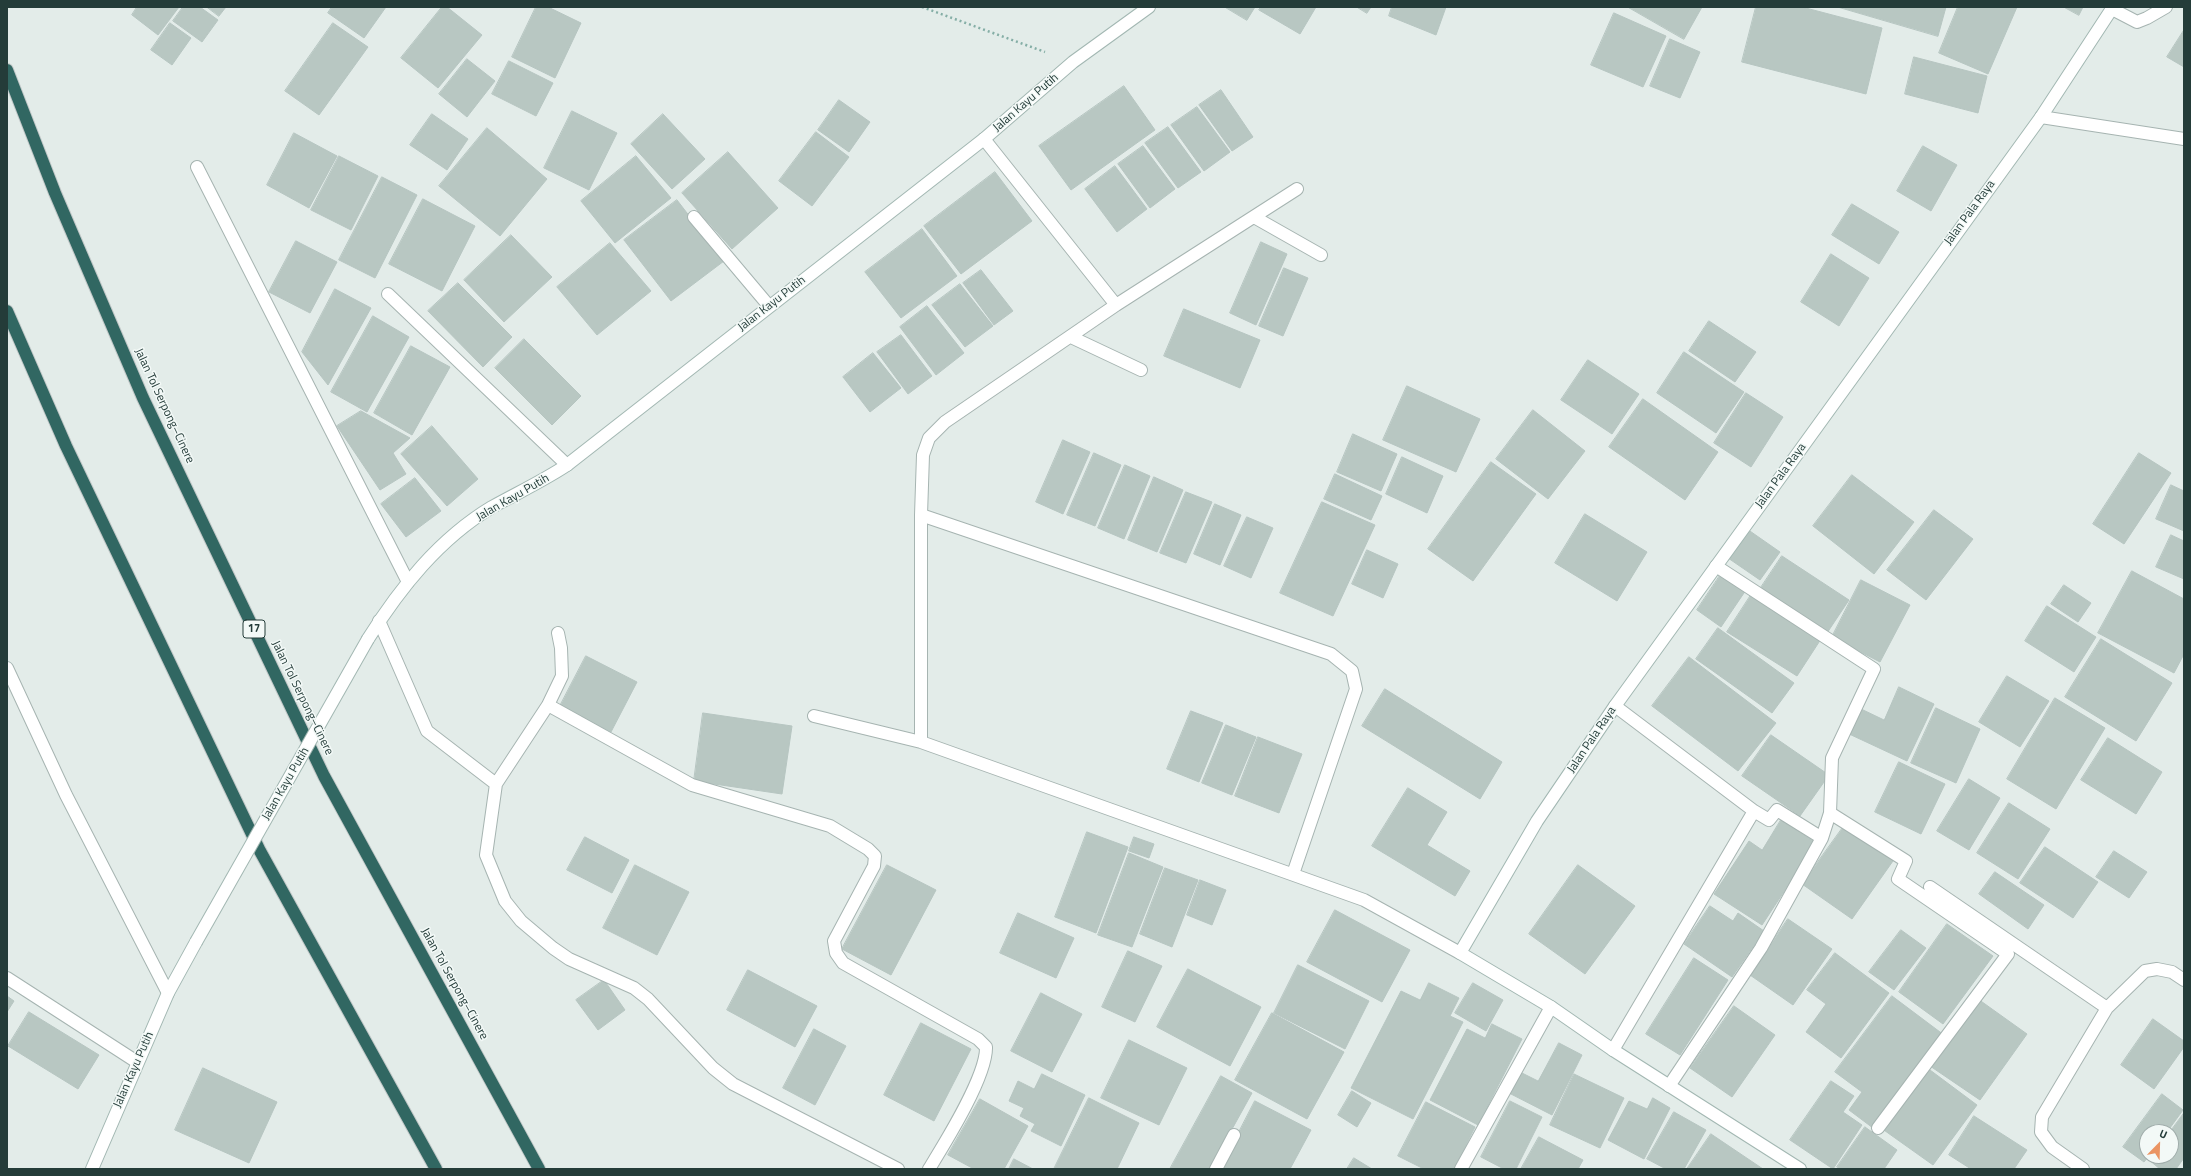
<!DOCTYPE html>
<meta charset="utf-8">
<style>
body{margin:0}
#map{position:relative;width:2191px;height:1176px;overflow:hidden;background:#e3ece9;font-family:"Titillium Web",sans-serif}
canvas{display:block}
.frame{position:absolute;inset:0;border:8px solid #243c39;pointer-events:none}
.north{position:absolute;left:2139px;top:1124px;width:40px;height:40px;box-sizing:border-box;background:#f3f9f7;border:1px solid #a0adab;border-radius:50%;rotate:23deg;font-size:11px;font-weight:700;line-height:16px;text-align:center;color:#243c39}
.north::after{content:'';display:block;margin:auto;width:14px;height:18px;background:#ea9463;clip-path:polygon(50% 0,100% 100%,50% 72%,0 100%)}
</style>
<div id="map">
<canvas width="2191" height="1176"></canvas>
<div class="frame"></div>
<div class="north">U</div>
</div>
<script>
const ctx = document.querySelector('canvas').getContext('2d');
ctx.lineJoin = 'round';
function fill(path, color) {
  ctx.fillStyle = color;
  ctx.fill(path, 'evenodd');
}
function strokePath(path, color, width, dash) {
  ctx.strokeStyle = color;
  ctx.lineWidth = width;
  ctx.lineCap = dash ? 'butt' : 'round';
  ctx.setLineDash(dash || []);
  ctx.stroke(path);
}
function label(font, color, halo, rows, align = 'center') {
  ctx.font = font + ' "Titillium Web",sans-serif';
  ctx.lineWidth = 3;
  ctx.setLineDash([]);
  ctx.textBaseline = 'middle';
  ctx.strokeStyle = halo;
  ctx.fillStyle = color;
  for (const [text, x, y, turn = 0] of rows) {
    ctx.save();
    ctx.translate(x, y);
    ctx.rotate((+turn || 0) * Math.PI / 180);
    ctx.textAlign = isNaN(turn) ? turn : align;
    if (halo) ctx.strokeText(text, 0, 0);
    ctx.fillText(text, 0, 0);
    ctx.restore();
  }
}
const building = new Path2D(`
 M137 7H179L158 35 132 15Z
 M183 7H200L218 20 202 42 173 21Z
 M207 7H226L219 16Z
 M332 7H386L364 38 328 13Z
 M442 7H447L482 35 438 88 401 58Z
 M536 7H548L581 23 555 78 512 57Z
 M1225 7H1255L1247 20Z
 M1261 7H1316L1300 34 1259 10Z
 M1357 7H1371L1367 13Z
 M1392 7H1446L1436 35 1389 16Z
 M1628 7H1702L1684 39Z
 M1756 7H1802L1882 28 1866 94 1742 62Z
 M1838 7H1946L1938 36Z
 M1958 7H2017L1988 74 1939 53Z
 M2064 7H2083L2079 15Z
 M1614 13 1666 36 1643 87 1591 65Z
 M170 23 191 38 172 65 151 50Z
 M333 23 368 47 319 115 285 91Z
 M2184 30V67L2167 57Z
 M1670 39 1700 52 1680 98 1650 86Z
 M1914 57 1987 76 1978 113 1905 94Z
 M467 59 495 81 467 117 439 94Z
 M509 61 553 83 536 116 492 94Z
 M1124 86 1155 130 1071 190 1039 146Z
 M1221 90 1253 137 1232 151 1199 105Z
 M839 100 870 122 849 152 818 130Z
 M1197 107 1230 152 1204 171 1171 125Z
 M572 111 617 133 589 190 544 168Z
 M432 114 468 139 447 170 410 145Z
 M663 114 705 159 672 189 631 144Z
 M1168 127 1201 172 1178 188 1145 143Z
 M487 128 547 179 500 236 439 186Z
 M816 132 849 157 812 206 779 181Z
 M294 133 337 156 309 208 267 185Z
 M1143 146 1175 189 1150 208 1118 164Z
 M1923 146 1957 165 1931 211 1897 191Z
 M728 152 778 208 732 249 682 193Z
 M339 156 378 176 351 230 311 210Z
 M636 156 671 198 615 243 581 201Z
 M1115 166 1147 209 1117 232 1085 189Z
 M995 172 1032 221 961 274 924 226Z
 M382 177 417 195 375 278 339 260Z
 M423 199 475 226 442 291 389 264Z
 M677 200 724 261 671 301 624 240Z
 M1852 204 1899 232 1879 264 1832 235Z
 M922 229 957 276 901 318 865 272Z
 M511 235 552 277 504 322 464 280Z
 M296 241 337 262 310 313 269 292Z
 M1261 242 1287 254 1256 325 1230 313Z
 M610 243 651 291 597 335 557 287Z
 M1831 254 1869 278 1839 326 1801 302Z
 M1284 268 1308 278 1283 336 1259 326Z
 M981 270 1013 311 994 325 963 283Z
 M458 283 512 337 483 367 428 311Z
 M960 284 993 326 965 347 932 305Z
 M335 289 371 308 328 385 302 352Z
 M927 306 964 353 936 375 900 327Z
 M1184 309 1260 340 1240 388 1164 356Z
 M373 316 409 337 367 412 331 392Z
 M1709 321 1756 352 1735 382 1689 351Z
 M901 335 932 376 908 394 877 352Z
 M524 339 581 396 552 425 495 368Z
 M411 346 450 367 412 435 374 413Z
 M1684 352 1744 392 1716 433 1657 393Z
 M873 353 901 388 870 412 843 377Z
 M1588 360 1639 394 1612 434 1561 400Z
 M1407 386 1480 419 1456 472 1383 440Z
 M1746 393 1783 417 1751 467 1714 443Z
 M1643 399 1718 452 1685 500 1609 447Z
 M1533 410 1585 451 1548 499 1496 459Z
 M361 411 410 438 393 453 406 474 380 490 337 426Z
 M432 426 478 479 447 506 401 454Z
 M1353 434 1397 454 1381 491 1337 472Z
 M1063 440 1090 452 1063 514 1036 502Z
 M1094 453 1121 465 1095 526 1067 515Z
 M2139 453 2171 473 2124 544 2093 524Z
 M1402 457 1443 476 1427 513 1386 494Z
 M1491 462 1536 494 1473 581 1428 549Z
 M1125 465 1150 476 1124 539 1098 528Z
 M1335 474 1382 496 1371 520 1324 499Z
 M1852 475 1914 522 1874 574 1813 526Z
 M1154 477 1183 490 1157 552 1128 540Z
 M415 478 441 511 406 537 381 504Z
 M2171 485 2184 491V531L2156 519Z
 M1186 492 1212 502 1186 563 1160 553Z
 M1322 502 1375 525 1333 616 1280 593Z
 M1215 504 1241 515 1220 565 1194 554Z
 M1934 510 1973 539 1926 600 1887 570Z
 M1585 514 1647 552 1617 601 1555 563Z
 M1247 517 1273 528 1251 578 1224 566Z
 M1747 529 1780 552 1760 580 1728 558Z
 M2171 535 2184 541V579L2156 567Z
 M1367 550 1398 564 1383 598 1352 584Z
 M1782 556 1849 600 1827 633 1760 589Z
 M2132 571 2184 599V654L2174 673 2098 633Z
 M1721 574 1746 590 1721 627 1697 610Z
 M1861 580 1910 605 1880 662 1832 637Z
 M2064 585 2091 603 2078 622 2051 604Z
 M1751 595 1821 639 1797 676 1727 632Z
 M2047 606 2096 637 2074 672 2025 641Z
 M1718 628 1794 683 1772 713 1696 659Z
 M2101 639 2172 683 2136 741 2065 697Z
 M586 656 637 682 611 732 560 706Z
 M1689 657 1776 723 1738 771 1652 706Z
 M2007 676 2049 701 2020 747 1979 722Z
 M1899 687 1934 704 1907 761 1847 733 1859 708 1884 720Z
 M1385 689 1502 762 1480 799 1362 726Z
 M2055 698 2105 728 2056 809 2007 779Z
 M1936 708 1980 729 1956 783 1911 763Z
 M1191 711 1223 723 1199 782 1167 769Z
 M703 713 792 726 782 794 694 781Z
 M1226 725 1256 737 1232 795 1202 783Z
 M1771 735 1829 775 1800 816 1742 776Z
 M1258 737 1302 754 1279 813 1235 796Z
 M2108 738 2162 772 2136 814 2081 780Z
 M1899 762 1945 784 1921 834 1875 812Z
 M1969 779 2000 798 1969 850 1937 831Z
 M1408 788 1447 812 1427 845 1470 871 1455 896 1372 846Z
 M2009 803 2050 829 2018 879 1977 853Z
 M1781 820 1816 843 1762 925 1714 894 1749 841 1762 850Z
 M1844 826 1893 861 1852 919 1802 884Z
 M1087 832 1128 847 1096 933 1055 917Z
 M585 837 629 860 612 893 567 870Z
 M1134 837 1154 844 1149 858 1129 851Z
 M2045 847 2098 882 2073 918 2020 883Z
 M2114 851 2147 872 2129 898 2096 877Z
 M1129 853 1163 867 1132 947 1098 935Z
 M635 865 689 892 657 955 603 928Z
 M887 865 936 890 891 975 842 949Z
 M1578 865 1635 906 1585 974 1529 934Z
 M1165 868 1198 880 1172 947 1140 934Z
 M1995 872 2044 905 2028 929 1979 894Z
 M1200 880 1226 890 1212 925 1187 915Z
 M1710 906 1733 921 1738 913 1764 931 1732 977 1684 944Z
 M1335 910 1410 950 1382 1002 1307 962Z
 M1018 913 1074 938 1056 978 1000 953Z
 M1788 919 1832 949 1793 1005 1750 975Z
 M1947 924 1993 956 1943 1024 1899 992Z
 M1901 930 1926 948 1894 990 1869 972Z
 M1128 951 1162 966 1135 1022 1102 1007Z
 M1835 953 1889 993 1841 1058 1806 1032 1826 1004 1807 990Z
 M1694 958 1728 980 1680 1055 1646 1034Z
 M1298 965 1369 1001 1345 1049 1274 1013Z
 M1188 969 1261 1007 1230 1066 1157 1027Z
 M748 970 817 1006 795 1047 727 1010Z
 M604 980 625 1010 598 1030 576 1000Z
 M1429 983 1459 998 1450 1016 1463 1022 1413 1119 1351 1088 1401 991 1420 1000Z
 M1473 983 1503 1000 1486 1031 1455 1013Z
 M1041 993 1082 1014 1052 1072 1011 1051Z
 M7 996 14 1001 7 1012Z
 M1892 996 1944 1035 1873 1128 1849 1110 1862 1092 1835 1072Z
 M1978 999 2027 1034 1980 1100 1930 1066Z
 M1734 1006 1775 1035 1732 1097 1690 1068Z
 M29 1012 99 1055 78 1089 8 1046Z
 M1272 1013 1344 1052 1307 1119 1235 1080Z
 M2153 1019 2184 1041V1047L2154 1089 2121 1065Z
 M921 1023 971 1049 934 1121 884 1095Z
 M1492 1024 1522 1039 1478 1125 1430 1100 1467 1029 1485 1038Z
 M814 1029 846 1046 815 1105 783 1088Z
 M1129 1040 1187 1068 1159 1125 1101 1098Z
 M1559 1043 1582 1055 1552 1115 1509 1093 1520 1072 1538 1081Z
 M1926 1067 1977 1105 1933 1165 1881 1128Z
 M203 1068 277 1102 249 1163 175 1130Z
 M1042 1074 1085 1095 1061 1146 1031 1131 1035 1124 1020 1116 1024 1108 1009 1101 1018 1081 1034 1089Z
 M1574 1074 1624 1098 1600 1148 1550 1125Z
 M1221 1076 1252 1093 1210 1169H1170Z
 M1831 1081 1854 1096 1843 1112 1862 1125 1833 1169 1790 1140Z
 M1352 1091 1371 1103 1357 1127 1338 1115Z
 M2162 1094 2183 1110 2167 1132H2147V1156H2149L2144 1162 2123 1147Z
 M1089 1098 1139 1123 1117 1169H1054Z
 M1653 1098 1670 1108 1644 1159 1608 1140 1629 1101 1647 1109Z
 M980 1099 1028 1126 1004 1169H974L948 1155Z
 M1255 1101 1311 1130 1290 1169H1220Z
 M1510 1101 1542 1117 1516 1169H1504L1481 1157Z
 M1426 1102 1475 1127 1454 1169H1424L1398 1156Z
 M1674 1112 1706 1130 1684 1169H1666L1647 1159Z
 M2184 1113V1158L2176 1169H2160L2149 1160 2152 1156H2171L2170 1132Z
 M1974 1116 2027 1150 2014 1169H1971L1949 1155Z
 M1865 1127 1897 1150 1884 1169H1841L1837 1167Z
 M1711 1134 1763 1169H1687Z
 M1539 1137 1583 1160 1578 1169H1521Z
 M1354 1158 1372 1169H1347Z
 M1014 1159 1033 1169H1009Z`);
fill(building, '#b8c7c2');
strokePath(building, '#b6c5c1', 1);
const lane = new Path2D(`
 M2112 9 2137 22 2147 18 2166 7
 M694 217 769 306`);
const street = new Path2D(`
 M2041 117 2184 139
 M984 139 1116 305
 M197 167 408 582
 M1254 217 1321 255
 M388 294 567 465
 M1071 337 1141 370
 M921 515 1331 654 1352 671 1356 689 1293 874
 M1716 566 1874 669 1832 758 1830 813
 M379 621 427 731 496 784
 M558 633 561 648 562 676 548 705 692 785 830 826 868 849 875 856 874 866 834 941 836 953 843 963 978 1039 986 1047C987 1076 945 1143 929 1169
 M7 668 66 795 168 993
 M548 705 496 784 486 855 505 901 521 921 553 948 569 959 634 988 648 999 713 1068 733 1084 898 1169
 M814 716 921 742 1364 900 1460 953
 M921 742V515L923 455 929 438 945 422 1116 305 1297 189
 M1754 811 1769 820 1777 810 1822 838
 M1930 887 2107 1008
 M7 978 137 1062
 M1613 1050 1754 811 1615 706
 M1669 1086 1761 948 1822 838 1830 813 1906 861 1898 879 2008 954 1878 1128
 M1216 1169 1234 1135
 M1461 1169 1551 1007
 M2083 1169 2052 1147 2041 1132 2042 1117 2107 1008 2145 971 2157 969 2172 972 2184 980`);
const secondary = new Path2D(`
 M368 639C400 588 439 539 492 507 517 493 543 481 567 465L984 139 1073 62 1149 7
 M92 1169 168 993 196 942
 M1800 1169 1613 1050 1551 1007 1460 953 1537 821 1615 706 2041 117 2113 7`);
const highway = new Path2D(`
 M7 70 55 193 143 398 324 776 539 1169
 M7 311 66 446 260 851 436 1169`);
strokePath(lane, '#a6b4b1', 14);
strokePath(street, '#a6b4b1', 14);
strokePath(secondary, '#a2b7b2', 14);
strokePath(highway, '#c2c8c8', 14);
strokePath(new Path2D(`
 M922 7 1045 52`), '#85aea6', 2.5, [2, 3]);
strokePath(lane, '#fff', 12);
strokePath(street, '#fff', 12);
strokePath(secondary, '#fff', 12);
strokePath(highway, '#316762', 12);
const secondaryBridge = new Path2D(`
 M196 942 368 639`);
strokePath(secondaryBridge, '#a2b7b2', 14, []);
strokePath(secondaryBridge, '#fff', 12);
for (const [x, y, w] of [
 [254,629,22]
]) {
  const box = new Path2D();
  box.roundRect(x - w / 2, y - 9, w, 18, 3);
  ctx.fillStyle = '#f3f9f7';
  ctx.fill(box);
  strokePath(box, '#243c39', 1);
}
label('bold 11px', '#243c39', null, [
 ["17",254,629]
]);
label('12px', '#243c39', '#f3f9f7', [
 ["Jalan Kayu Putih",1026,103,-41],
 ["Jalan Pala Raya",1970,213,-54],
 ["Jalan Kayu Putih",772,304,-38],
 ["Jalan Tol Serpong–Cinere",164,406,65],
 ["Jalan Pala Raya",1781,476,-54],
 ["Jalan Kayu Putih",513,498,-30],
 ["Jalan Tol Serpong–Cinere",302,698,64],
 ["Jalan Pala Raya",1592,740,-56],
 ["Jalan Kayu Putih",286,784,-60],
 ["Jalan Tol Serpong–Cinere",454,984,61],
 ["Jalan Kayu Putih",134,1070,-66]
]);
</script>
